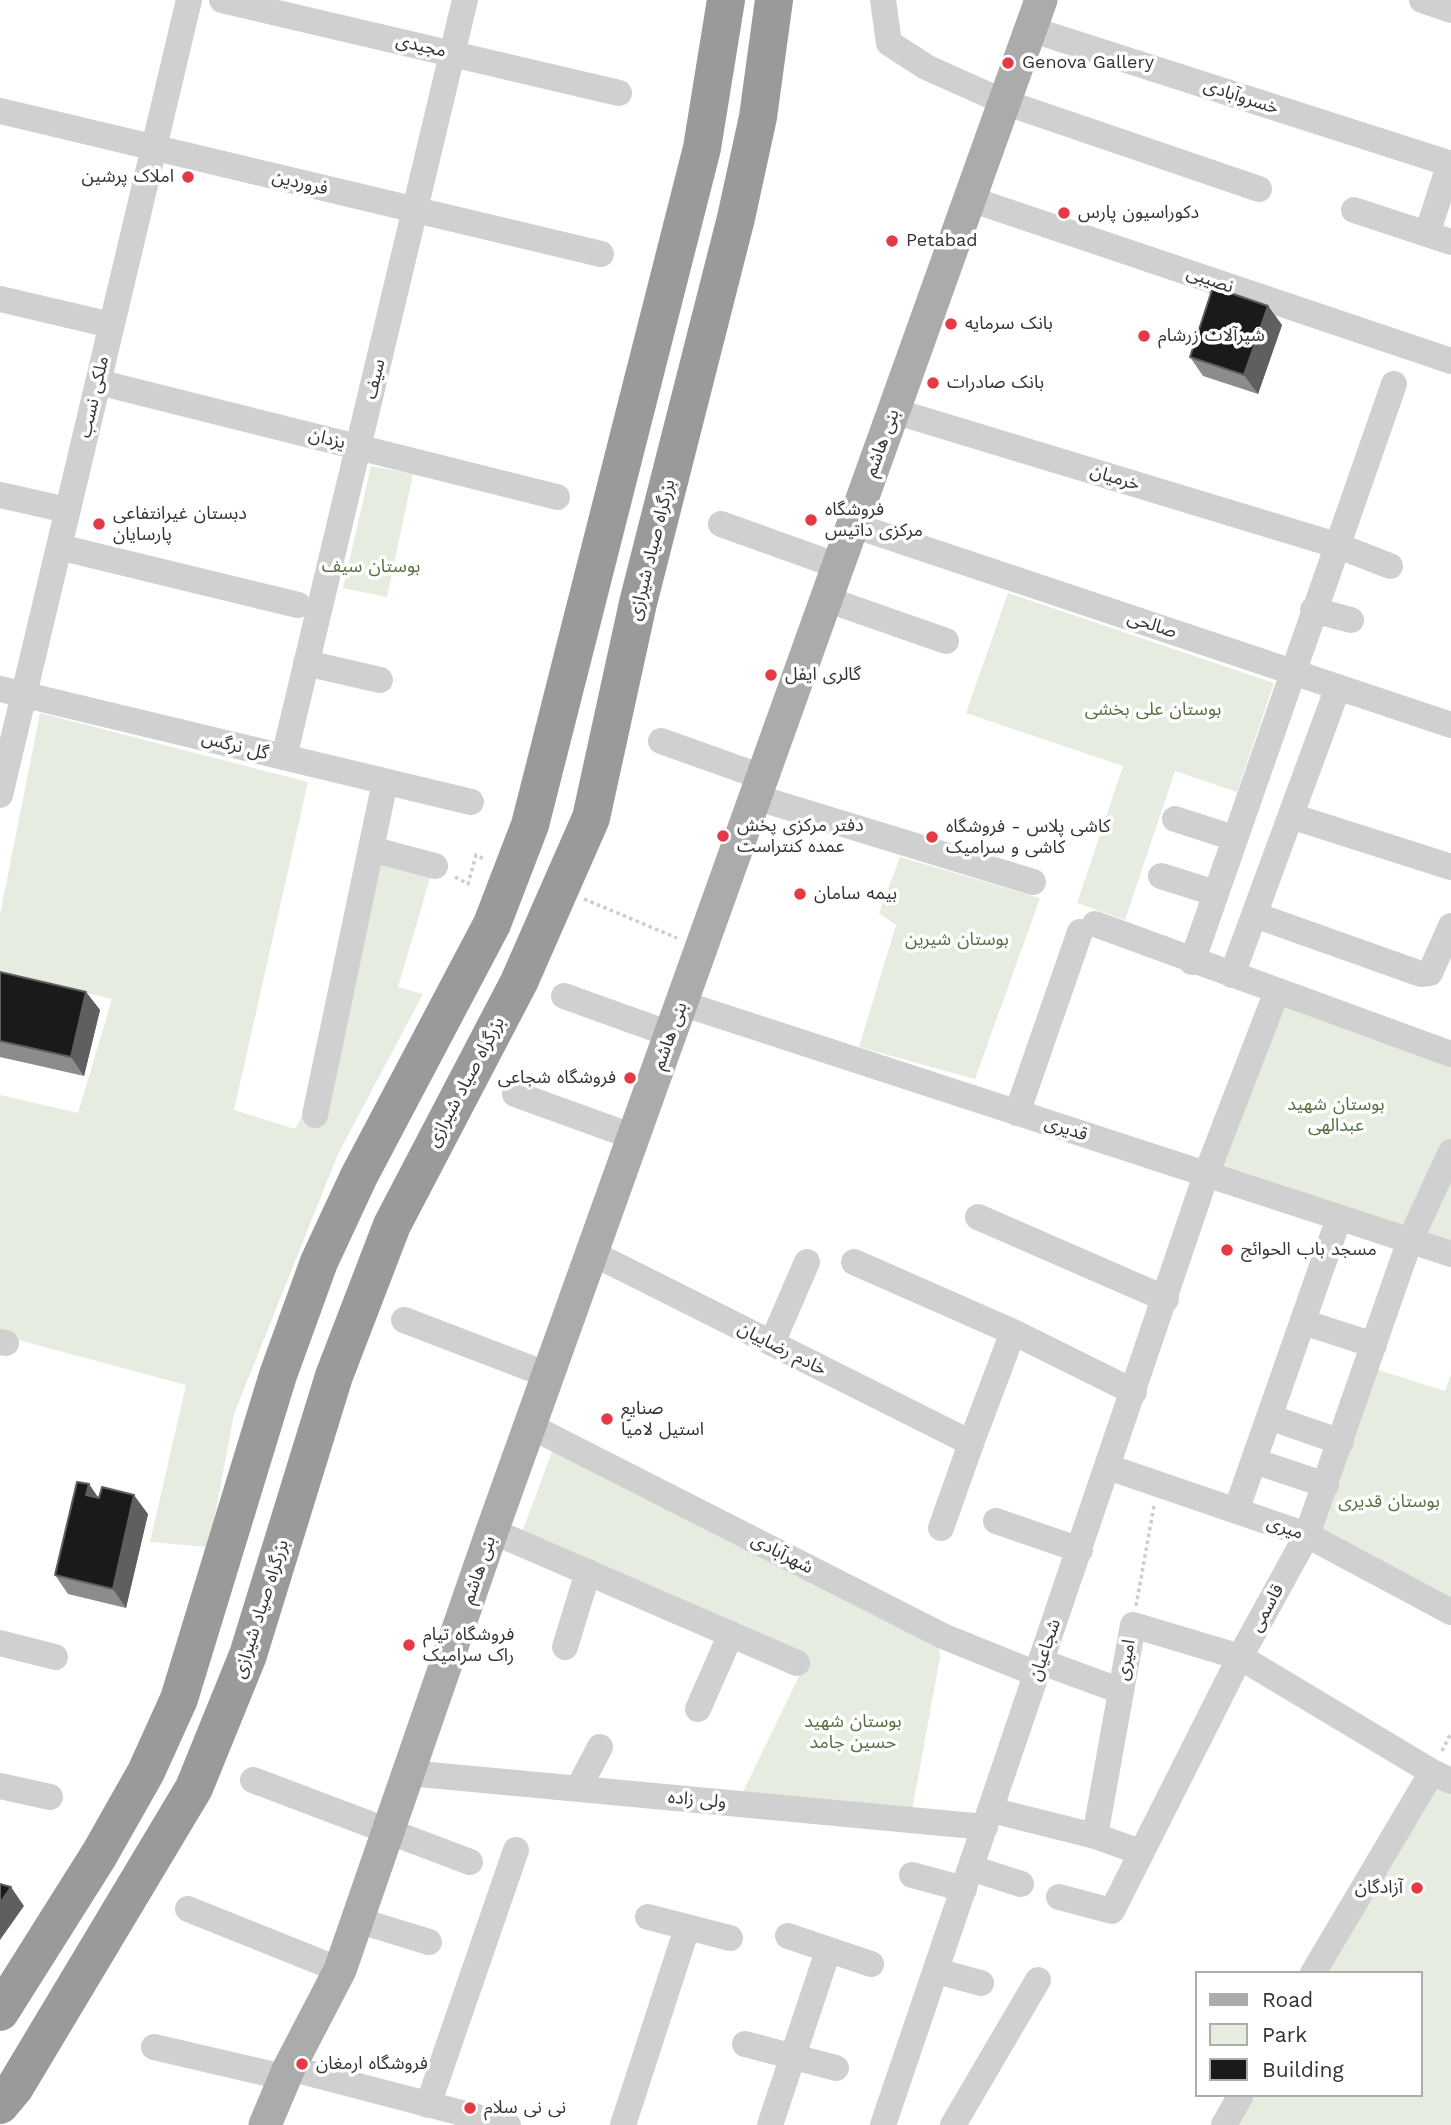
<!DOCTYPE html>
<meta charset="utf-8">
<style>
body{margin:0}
#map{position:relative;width:1451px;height:2125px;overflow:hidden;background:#fff;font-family:"Work Sans",sans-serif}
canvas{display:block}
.legend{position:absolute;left:1195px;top:1971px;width:228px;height:126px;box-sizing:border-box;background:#fff;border:2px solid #adadad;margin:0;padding:9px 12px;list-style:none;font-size:21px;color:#333}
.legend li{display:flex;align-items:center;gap:14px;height:35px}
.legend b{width:35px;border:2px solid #adadad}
</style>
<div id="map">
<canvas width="1451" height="2125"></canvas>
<ul class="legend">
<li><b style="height:9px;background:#ababab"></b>Road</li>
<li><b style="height:19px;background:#e6ecdf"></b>Park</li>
<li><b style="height:19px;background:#1a1a1a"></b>Building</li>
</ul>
</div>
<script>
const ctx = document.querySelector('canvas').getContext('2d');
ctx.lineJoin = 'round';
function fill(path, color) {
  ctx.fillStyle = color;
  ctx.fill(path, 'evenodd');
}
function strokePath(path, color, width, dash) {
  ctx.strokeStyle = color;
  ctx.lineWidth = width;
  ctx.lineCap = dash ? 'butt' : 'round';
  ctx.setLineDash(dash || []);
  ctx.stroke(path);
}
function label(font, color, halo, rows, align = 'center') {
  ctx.font = font + ' "Work Sans","Noto Sans Arabic",sans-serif';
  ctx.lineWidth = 7;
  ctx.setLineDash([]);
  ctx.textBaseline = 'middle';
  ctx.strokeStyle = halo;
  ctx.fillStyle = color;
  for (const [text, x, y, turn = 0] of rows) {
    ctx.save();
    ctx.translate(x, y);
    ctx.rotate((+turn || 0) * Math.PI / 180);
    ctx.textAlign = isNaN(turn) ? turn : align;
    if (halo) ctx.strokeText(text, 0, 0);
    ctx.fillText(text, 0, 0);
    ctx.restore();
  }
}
fill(new Path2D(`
 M371 466 413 474 387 597 343 588Z
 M1008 593 1274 683 1237 792 1175 771 1125 920 1077 903 1123 766 966 713Z
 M40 713 308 782 234 1110 295 1129 338 1049 375 861 430 878 398 987 423 994 338 1154 234 1414 209 1547 150 1542 186 1385 0 1335V1095L78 1113 112 999 0 972V915Z
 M900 857 1040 898 975 1079 859 1047 896 925 879 913Z
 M1281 998 1451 1061V1138L1406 1235 1215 1172Z
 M1451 1170V1246L1420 1235Z
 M1375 1369 1445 1391 1451 1375V1603L1315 1530Z
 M553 1449 938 1644 940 1657 912 1811 741 1796 807 1660 521 1535Z
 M1435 1787 1451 1794V2125H1239L1256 2095H1421V1973H1327Z`), '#e6ecdf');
strokePath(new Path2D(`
 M455 877 468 884 476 855 486 860
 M584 899 677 938
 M1136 1606 1154 1506
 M1442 1751 1451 1733`), '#cdcdcd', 3.5, [3.5, 3.5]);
strokePath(new Path2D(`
 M222 0 619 93
 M883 0 889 43 926 67 1004 102 1259 189
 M1422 0 1451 10
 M1030 29 1451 164
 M0 111 601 254
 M970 199 1451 361
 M1354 210 1451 242
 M1427 234 1450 163
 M0 299 111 325
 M98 382 557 497
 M894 411 1336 545 1390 566
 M0 495 67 510
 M721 524 838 566
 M853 525 1451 725
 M59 547 298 605
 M826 599 946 641
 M1313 610 1351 620
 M306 663 380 680
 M0 689 471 802
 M661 741 762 777
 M284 757 465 0
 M0 795 189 0
 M755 797 1033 882
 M1291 816 1451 867
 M1175 819 1234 838
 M371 849 435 866
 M1161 876 1215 893
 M1255 915 1421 974 1430 973 1451 926
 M1095 924 1451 1054
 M1192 962 1394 384
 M1232 975 1338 687
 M564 996 670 1034
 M681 1003 1451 1254
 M515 1094 634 1137
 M1017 1113 1080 932
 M315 1115 385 782
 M978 1217 1166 1299
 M592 1253 965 1440 973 1438 1013 1332
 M854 1262 1013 1332 1134 1392
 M404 1320 548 1375
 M1303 1322 1374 1345
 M0 1342 6 1343
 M772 1343 807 1262
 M1269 1417 1341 1442
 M530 1426 945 1637 1037 1674
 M1254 1461 1326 1485
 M1108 1467 1307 1535 1451 1612
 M1236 1511 1339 1218
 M996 1521 1080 1550
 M941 1528 973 1438
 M492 1531 797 1663
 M0 1643 55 1657
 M565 1647 588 1572
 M1042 1662 1121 1691
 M698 1709 731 1634
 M409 1773 985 1827
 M253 1780 470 1862
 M0 1786 50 1797
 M578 1789 600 1747
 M991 1810 1095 1836 1140 1852
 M1095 1836 1133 1625 1240 1657 1432 1772 1451 1781
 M971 1868 1021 1884
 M912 1875 964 1889
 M1059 1897 1112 1911 1240 1657 1307 1535 1410 1240 1451 1152
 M188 1909 340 1970
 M648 1917 730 1938
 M357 1920 429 1942
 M788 1936 871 1964
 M936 1971 981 1983
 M1313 1973 1432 1772
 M745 2044 836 2068 832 2067
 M154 2047 283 2077 289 2068 508 2125
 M428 2105 516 1850
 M623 2125 687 1928
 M770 2125 828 1951
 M883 2125 1206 1175 1277 991
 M953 2125 1038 1980
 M1224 2125 1241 2095`), '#d0d0d0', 26);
strokePath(new Path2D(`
 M265 2125 289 2068 340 1970 492 1531 1041 0`), '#ababab', 33);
strokePath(new Path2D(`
 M0 2012 99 1855 146 1772 179 1699 278 1375 319 1262 359 1176 492 924 530 825 702 148 726 0
 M0 2105 15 2087 194 1788 248 1655 334 1376 392 1225 519 982 591 818 638 603 736 218 758 117 774 0`), '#9a9a9a', 38);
fill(new Path2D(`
 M1268 306 1282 325 1258 394 1203 376 1190 357Z
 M0 972 86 992 100 1010 84 1076 0 1057Z
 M89 1484 98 1498 148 1514 126 1608 68 1594 55 1575Z`), '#8c8c8c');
fill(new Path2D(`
 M1268 306 1282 325 1258 394 1244 375Z
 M86 992 100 1010 84 1076 71 1057Z
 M89 1484 102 1503 86 1495Z
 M134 1495 148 1514 126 1608 113 1589Z
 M11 1887 24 1906 0 1940V1903Z`), '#5f5f5f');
const building = new Path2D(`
 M1213 287 1268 306 1244 375 1190 357Z
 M0 972 86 992 71 1057 0 1041Z
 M77 1482 89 1484 86 1495 99 1498 102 1487 134 1495 113 1589 55 1575Z
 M0 1884 11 1887 0 1903Z`);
fill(building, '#1a1a1a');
strokePath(building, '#5f5f5f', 2);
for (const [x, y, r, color] of [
 [1008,63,7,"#e63946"],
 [188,177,7,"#e63946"],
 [1064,213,7,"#e63946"],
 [892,241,7,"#e63946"],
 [951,324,7,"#e63946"],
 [1144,336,7,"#e63946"],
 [933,383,7,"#e63946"],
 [811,520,7,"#e63946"],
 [99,524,7,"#e63946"],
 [771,675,7,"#e63946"],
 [723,836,7,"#e63946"],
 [932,837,7,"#e63946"],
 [800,894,7,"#e63946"],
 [630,1078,7,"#e63946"],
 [1227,1250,7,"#e63946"],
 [607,1419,7,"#e63946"],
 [409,1645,7,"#e63946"],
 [1417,1888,7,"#e63946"],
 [302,2064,7,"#e63946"],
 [470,2108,7,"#e63946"]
]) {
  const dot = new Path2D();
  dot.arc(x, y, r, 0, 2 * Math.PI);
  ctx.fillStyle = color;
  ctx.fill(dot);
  strokePath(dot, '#fff', 2.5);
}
label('18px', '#333', '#fff', [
 ["مجیدی",421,46,13],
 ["خسروآبادی",1241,97,18],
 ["فروردین",300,183,13],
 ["نصیبی",1210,280,19],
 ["سیف",375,379,-77],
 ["ملکی نسب",94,397,-77],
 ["یزدان",327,439,14],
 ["بنی هاشم",882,443,-70],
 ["خرمیان",1115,478,17],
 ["بزرگراه صیاد شیرازی",652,550,-76],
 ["صالحی",1152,625,18],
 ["گل نرگس",235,746,14],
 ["بنی هاشم",670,1036,-70],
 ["بزرگراه صیاد شیرازی",466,1082,-62],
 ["قدیری",1066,1129,18],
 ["خادم رضاییان",782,1349,27],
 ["میری",1285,1528,20],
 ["شهرآبادی",782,1554,27],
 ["بنی هاشم",479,1570,-71],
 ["قاسمی",1267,1608,-61],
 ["بزرگراه صیاد شیرازی",261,1609,-72],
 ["شجاعیان",1045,1650,-71],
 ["امیری",1126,1660,-80],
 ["ولی زاده",697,1800,5]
]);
label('18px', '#333', '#fff', [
 ["Genova Gallery",1022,63],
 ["املاک پرشین",174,177,"right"],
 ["دکوراسیون پارس",1078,213],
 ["Petabad",906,241],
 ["بانک سرمایه",965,324],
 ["شیرآلات زرشام",1158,336],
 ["بانک صادرات",947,383],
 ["فروشگاه",825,510],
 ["مرکزی داتیس",825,531],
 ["دبستان غیرانتفاعی",113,514],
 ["پارسایان",113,535],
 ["گالری ایفل",785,675],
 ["دفتر مرکزی پخش",737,826],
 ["عمده کنتراست",737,847],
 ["کاشی پلاس - فروشگاه",946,827],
 ["کاشی و سرامیک",946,848],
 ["بیمه سامان",814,894],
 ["فروشگاه شجاعی",616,1078,"right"],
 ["مسجد باب الحوائج",1241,1250],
 ["صنایع",621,1409],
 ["استیل لامیا",621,1430],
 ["فروشگاه تیام",423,1635],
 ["راک سرامیک",423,1656],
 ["آزادگان",1403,1888,"right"],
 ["فروشگاه ارمغان",316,2064],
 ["نی نی سلام",484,2108]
], 'left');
label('18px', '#56703f', '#fff', [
 ["بوستان سیف",371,567],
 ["بوستان علی بخشی",1153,710],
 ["بوستان شیرین",957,940],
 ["بوستان شهید",1336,1105],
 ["عبدالهی",1336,1126],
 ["بوستان قدیری",1389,1502],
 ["بوستان شهید",853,1722],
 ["حسین جامد",853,1743]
]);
</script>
